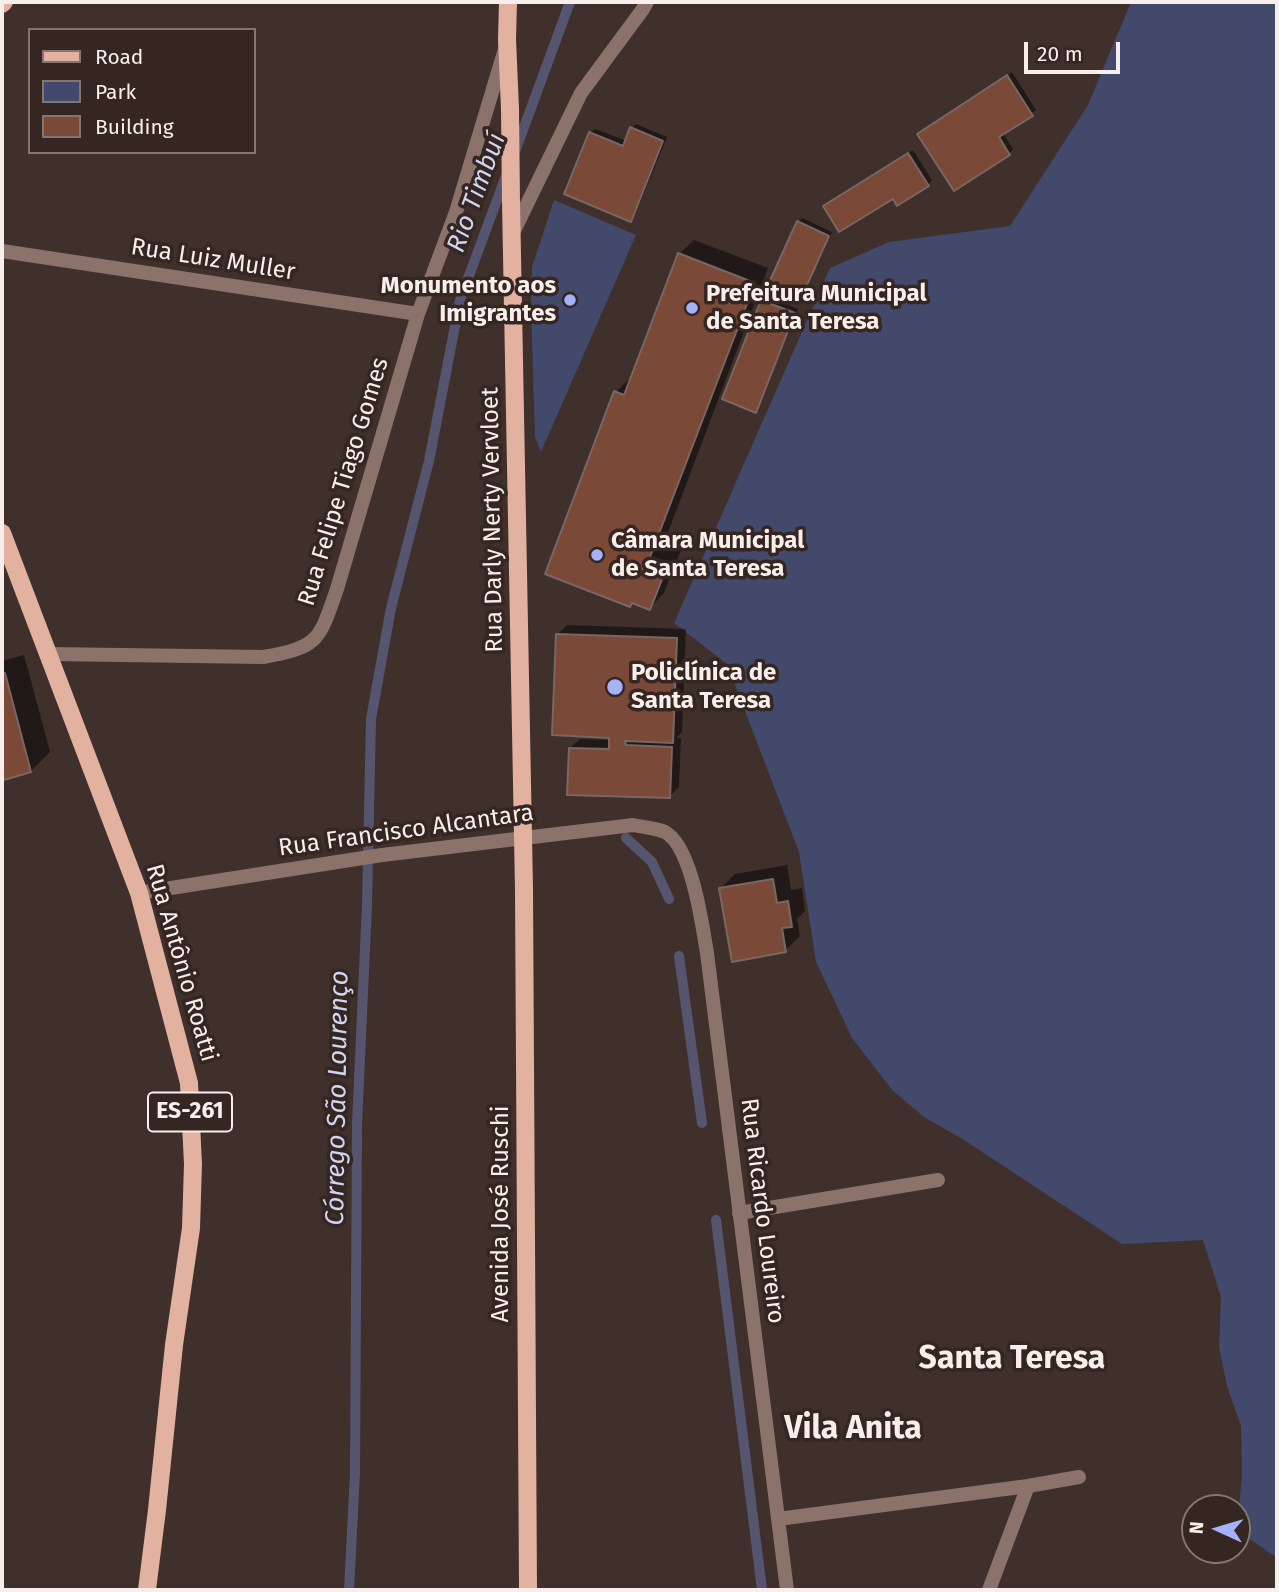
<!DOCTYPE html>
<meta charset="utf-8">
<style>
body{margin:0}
#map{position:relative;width:1279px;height:1592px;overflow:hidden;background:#3f302b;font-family:"Fira Sans",sans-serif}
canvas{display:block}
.frame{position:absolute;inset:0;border:4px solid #f8eeeb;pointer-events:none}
.legend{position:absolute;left:28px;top:28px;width:228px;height:126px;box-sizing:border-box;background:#352621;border:2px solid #837672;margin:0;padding:9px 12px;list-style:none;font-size:21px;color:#f8eeeb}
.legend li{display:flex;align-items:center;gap:14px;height:35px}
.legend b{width:35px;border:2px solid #837672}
.north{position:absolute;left:1181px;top:1494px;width:70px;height:70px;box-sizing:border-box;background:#352621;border:2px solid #837672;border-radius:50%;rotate:274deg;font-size:19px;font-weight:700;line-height:28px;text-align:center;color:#f8eeeb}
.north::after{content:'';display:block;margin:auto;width:24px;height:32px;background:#a4b2fc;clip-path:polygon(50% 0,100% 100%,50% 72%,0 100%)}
.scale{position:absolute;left:1024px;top:42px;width:96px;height:32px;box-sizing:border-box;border:4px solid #f8eeeb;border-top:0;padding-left:9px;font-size:21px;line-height:24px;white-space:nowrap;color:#f8eeeb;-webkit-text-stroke:5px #352621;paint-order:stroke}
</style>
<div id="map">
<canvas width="1279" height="1592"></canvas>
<div class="frame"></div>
<ul class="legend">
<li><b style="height:9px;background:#e2b1a0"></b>Road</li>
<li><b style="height:19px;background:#42496a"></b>Park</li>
<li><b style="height:19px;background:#7b4938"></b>Building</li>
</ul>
<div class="north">N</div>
<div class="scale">20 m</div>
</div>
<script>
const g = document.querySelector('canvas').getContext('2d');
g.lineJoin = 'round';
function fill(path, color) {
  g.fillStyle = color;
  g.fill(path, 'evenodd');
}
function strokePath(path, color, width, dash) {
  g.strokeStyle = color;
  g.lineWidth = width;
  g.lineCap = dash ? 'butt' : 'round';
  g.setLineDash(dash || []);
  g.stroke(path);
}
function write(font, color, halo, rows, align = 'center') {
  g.font = font + ' "Fira Sans",sans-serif';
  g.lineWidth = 7;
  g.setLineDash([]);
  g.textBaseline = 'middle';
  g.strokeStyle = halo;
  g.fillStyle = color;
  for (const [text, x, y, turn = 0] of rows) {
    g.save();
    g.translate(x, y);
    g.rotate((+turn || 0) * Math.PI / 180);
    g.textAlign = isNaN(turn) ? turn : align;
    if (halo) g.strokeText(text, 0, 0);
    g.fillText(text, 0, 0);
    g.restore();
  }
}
const green = new Path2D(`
 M1131,2h146v1556l-40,-28 5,-56 -1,-48 -14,-40 -8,-39 2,-50 -18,-57 -81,4 -158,-104 -40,-23 -31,-26 -41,-53 -36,-76 -17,-110 -72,-188 -53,-41 156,-355 59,-26 121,-16 78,-121z
 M554,200l82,35 -95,217 -6,-15 -4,-129 1,-41z`);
const shadow = new Path2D(`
 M1012,72l24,38 -33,23 10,16 -4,5 -85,-24z
 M636,124l31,13 -32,78 -4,5 -41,-87 5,-4 32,12 5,-13z
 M913,150l19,30 -4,5 -35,12 -68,9 4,-4z
 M802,218l30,14 -28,63 -5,4 -1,-77z
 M694,240l74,28 -104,275 17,7 -17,43 -14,15 -34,-216 14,-14h2l47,-124z
 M767,296l31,13 -39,97 -4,5 -31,-13 39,-97z
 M567,625l119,4 -4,103 -6,6h5l-2,49 -9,9 -100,-48 10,-9 31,1 -53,-106z
 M24,655l26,97 -19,19 -29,1v-111z
 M787,865l4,25 11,-2 3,23 -8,8 3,17 -15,15 -65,-62 15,-15z`);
const stream = new Path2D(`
 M516,149l54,-147
 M626,838l26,24 17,37
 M679,956l23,167
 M716,1220l46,370
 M349,1590l6,-117 2,-349 10,-220 4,-185 20,-111 38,-147 31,-161 47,-127`);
const building = new Path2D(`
 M1007,75l26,41 -34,21 11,18 -56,36 -37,-57z
 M630,127l33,14 -32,81 -67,-28 25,-62 34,14z
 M908,153l21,33 -32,20 -4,-7 -54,33 -16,-26z
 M797,221l32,15 -29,65 -33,-14z
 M678,253l77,30 -105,274 18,7 -18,46 -18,-7 -2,4 -85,-33 69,-183 10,4z
 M761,300l34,13 -39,100 -34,-14z
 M556,634l121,4 -4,105 -48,-2 1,4 46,2 -2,51 -103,-3 2,-47 40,1v-11l-57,-3z
 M5,673l26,99 -27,8 -2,-7v-99z
 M773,879l4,24 11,-2 4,26 -10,1 4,24 -54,10 -13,-74z`);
const lane = new Path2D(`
 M739,1213l199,-33`);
const street = new Path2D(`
 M512,235l69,-142 62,-84 4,-7
 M2,251l416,63
 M49,654l214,3c57,-10 56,-17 74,-68l81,-275 38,-102 49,-163
 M139,893l243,-38 251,-30c10,2 23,3 32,7 27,15 37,92 42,121l80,637
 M778,1519l250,-33 51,-9
 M989,1590l39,-104`);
const primary = new Path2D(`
 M508,2l-1,37 3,70 1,93 13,687 4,701
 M2,4l2,-2
 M2,533l137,360 50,190 4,81 -2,64 -17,117 -17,165 -10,80`);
const markers = [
 [570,300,7,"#a4b2fc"],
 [692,308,7,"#a4b2fc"],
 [597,555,7,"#a4b2fc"],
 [615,687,9,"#a4b2fc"]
];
const shields = [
 [190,1112,84]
];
const shieldNames = [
 ["ES-261",190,1112]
];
const streetNames = [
 ["Rua Luiz Muller",213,260,9],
 ["Rua Felipe Tiago Gomes",344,482,-73],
 ["Rua Darly Nerty Vervloet",493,520,-91],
 ["Rua Francisco Alcantara",406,831,-8],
 ["Rua Antônio Roatti",181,963,74],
 ["Rua Ricardo Loureiro",762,1211,83],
 ["Avenida José Ruschi",501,1214,-90]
];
const poiNames = [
 ["Monumento aos",556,286,"right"],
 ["Imigrantes",556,314,"right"],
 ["Prefeitura Municipal",706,294],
 ["de Santa Teresa",706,322],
 ["Câmara Municipal",611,541],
 ["de Santa Teresa",611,569],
 ["Policlínica de",631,673],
 ["Santa Teresa",631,701]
];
const waterNames = [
 ["Rio Timbuí",477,193,-70],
 ["Córrego São Lourenço",338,1098,-89]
];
const districtNames = [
 ["Santa Teresa",1012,1359],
 ["Vila Anita",853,1429]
];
fill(green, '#42496a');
fill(shadow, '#0007');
strokePath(stream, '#56556f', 10);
fill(building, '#7b4938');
strokePath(building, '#786762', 2);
strokePath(lane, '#8b736b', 14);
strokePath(street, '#8b736b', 14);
strokePath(primary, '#e2b1a0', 18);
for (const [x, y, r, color] of markers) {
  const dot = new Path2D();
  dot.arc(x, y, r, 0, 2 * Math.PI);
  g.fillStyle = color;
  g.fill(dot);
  strokePath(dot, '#352621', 2.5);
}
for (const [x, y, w] of shields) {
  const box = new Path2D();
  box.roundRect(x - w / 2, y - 19.5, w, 39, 5);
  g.fillStyle = '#352621';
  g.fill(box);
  strokePath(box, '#f8eeeb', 2);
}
write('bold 23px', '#f8eeeb', null, shieldNames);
write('24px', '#f8eeeb', '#352621', streetNames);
write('bold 24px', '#f8eeeb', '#352621', poiNames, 'left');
write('italic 26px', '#cfd6f3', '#352621', waterNames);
write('bold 32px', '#f8eeeb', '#352621', districtNames);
</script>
